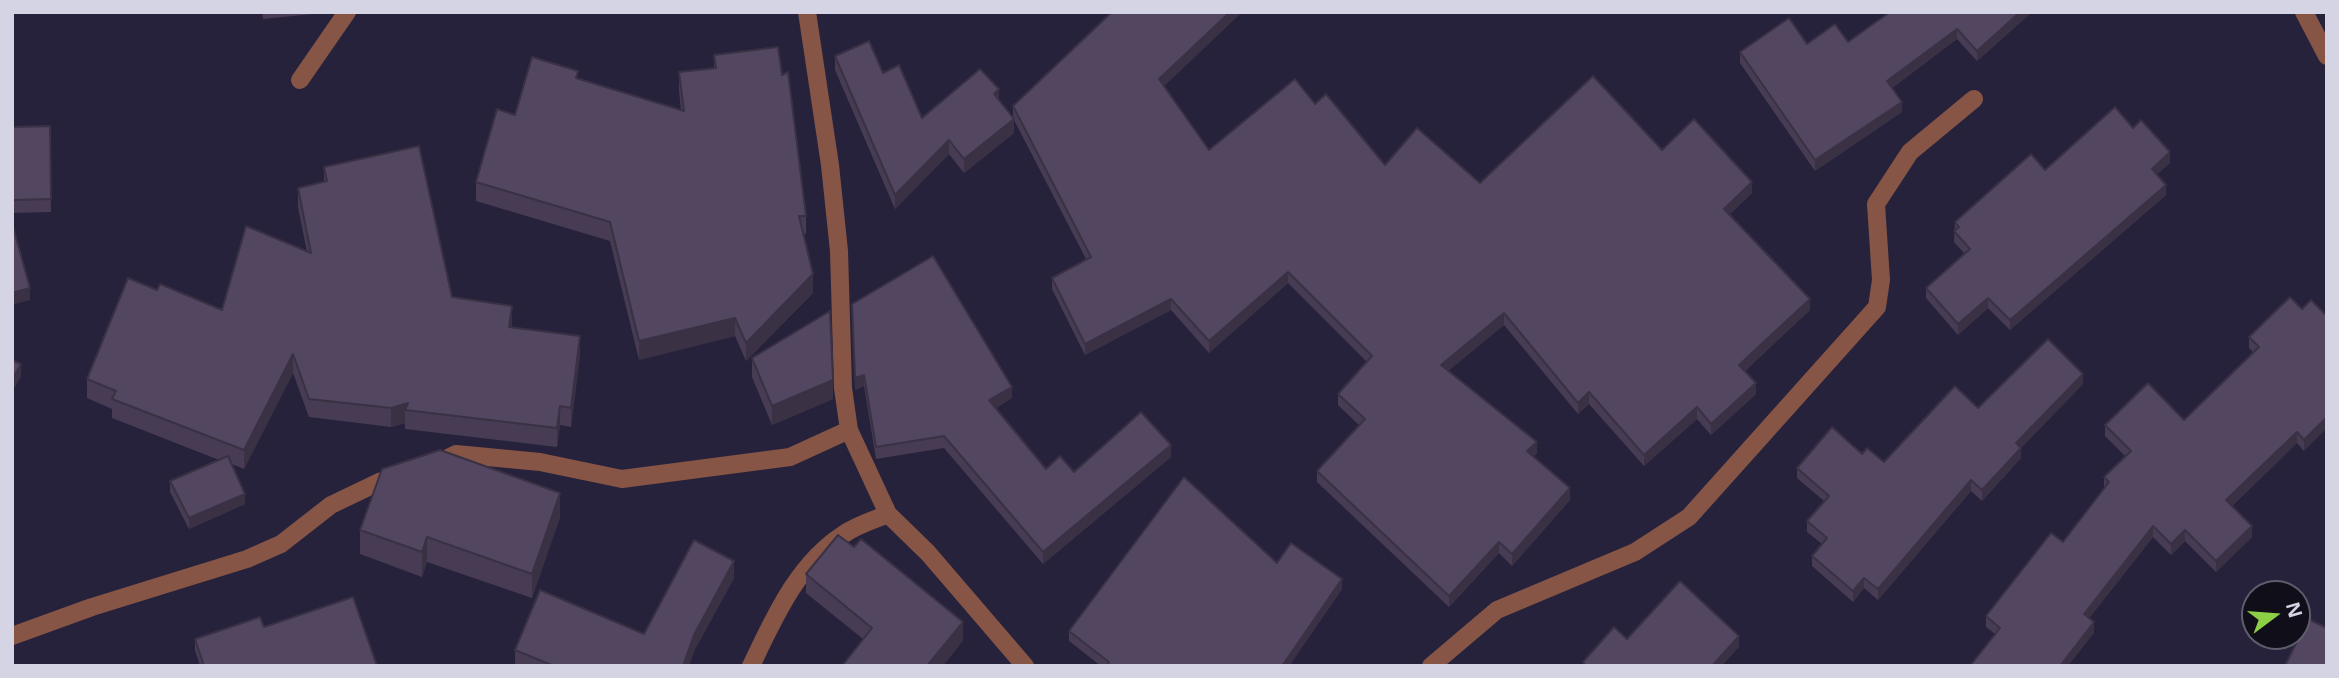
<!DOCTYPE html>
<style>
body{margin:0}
#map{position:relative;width:2339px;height:678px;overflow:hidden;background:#26223c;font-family:"Open Sans",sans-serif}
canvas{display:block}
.frame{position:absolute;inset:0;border:14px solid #d5d4e5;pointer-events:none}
.north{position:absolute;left:2241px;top:580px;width:70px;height:70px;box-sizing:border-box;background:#0f0e19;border:2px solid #5e5d6b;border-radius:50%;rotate:74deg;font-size:19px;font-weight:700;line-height:28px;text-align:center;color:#d5d4e5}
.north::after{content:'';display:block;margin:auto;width:24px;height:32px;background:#8cce45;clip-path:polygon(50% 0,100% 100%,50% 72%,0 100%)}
</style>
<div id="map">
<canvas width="2339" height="678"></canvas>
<div class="frame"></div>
<div class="north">N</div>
</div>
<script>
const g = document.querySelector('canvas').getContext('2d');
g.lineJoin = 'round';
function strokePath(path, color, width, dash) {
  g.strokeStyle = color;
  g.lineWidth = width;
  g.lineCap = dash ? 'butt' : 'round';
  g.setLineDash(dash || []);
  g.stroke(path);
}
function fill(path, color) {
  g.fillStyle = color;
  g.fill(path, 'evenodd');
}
const street = new Path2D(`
 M807,12l23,153 9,86 4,137 6,42 39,84 40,39 97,113
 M2304,12l23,44
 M300,80l47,-68
 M434,465l22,-11 84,8 82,17 168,-22 59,-27
 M12,636l80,-29 155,-48 34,-15 50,-39 48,-23 22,-6
 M751,666c23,-48 47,-103 93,-132 13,-9 30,-14 44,-20
 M1431,666l66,-56 138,-58 54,-35 188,-210 4,-27 -5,-76 34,-52 64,-53`);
const wall = new Path2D(`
 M262,12h71l-70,7z
 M1112,12h130l-78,74 45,64 106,-46 70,61 95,18 182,-33 90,43 -22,21 80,96 -65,61 11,23 -45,41 -14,-16 -53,47 -55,-62 -11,10 -74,-89 -56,46 89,82 -3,3 36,44 -58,66 -13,-13 -50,54 -132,-125v-11l42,-46 -21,-20v-11l29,-32 -79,-79 -79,70 -38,-43 -86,45 -33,-66v-11l34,-19 -72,-139v13l-50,40 -15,-19 -54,55 -60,-139v-14l48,17 39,45 77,-18 14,17v-11z
 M2032,12l-55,49 -20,-22 -65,49 10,24 -87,59 -75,-108v-11l67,-8 41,-2z
 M714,55l68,20 24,141v18h-3l10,59 -67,68 -11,-25 -96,24 -29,-119 -134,-40v-19l39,-67 63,-36 103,31 -2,-19v-19l35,-4z
 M50,126l1,86 -39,1v-86z
 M2133,128l37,35 -13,11 9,21 -156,135 -22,-22 -30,27 -32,-37v-10l38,-35 -10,-11 1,-20 90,-52z
 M324,167l128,130 60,30 68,28 -9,72 -11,-2 -3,22 -152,-18v-6l-14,4 -82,-10 -16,-44 -49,96 -12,-5 13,40 -56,25 -19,-37v-11l49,-21 -107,-42v-9l-25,-11v-19l70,-89 65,20 85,-58 -9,-45v-19l26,-6z
 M2311,300l-7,151 -7,-8 -65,63 20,31 -36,35 -31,-31 -14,14 -18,-18 -64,81 5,15 -99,1 -9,-7v-11l77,-74 41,-54v-11l22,-20 -21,-21v-11l79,-5 69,-68 -4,-4v-11l53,-28z
 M852,304l160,94 -16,10 50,61 28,3 97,-15 -128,107 -99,-116 -68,11 -12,-73 -9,4z
 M752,358l81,41 -61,26 -20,-48z
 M2083,384l-62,64v10l-39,43 -11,-10 -93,109 -14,-12 -11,14 -41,-36v-10l10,-12 -15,-12v-11l17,-20 -27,-23v-10l65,-14 22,8 94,-54z
 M560,517l-28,81 -105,-36 -5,15 -62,-23v-24z
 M1277,563l65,26 -53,77h-188l-32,-25v-10z
 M806,574l157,67 -100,-2 -57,-46z
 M734,578l-40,73 -5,15h-174v-16l129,-16z
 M264,627l113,39h-177l-5,-16v-11z`);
const shadedWall = new Path2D(`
 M1230,12h12l-83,79v-12z
 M2020,12h12l-55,49v-10z
 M1957,29v10l-70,52v-10z
 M999,89v14l-5,-9z
 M1902,102v10l-87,59v-11z
 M1014,119v14l-50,40v-14z
 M949,140v14l-54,55v-14z
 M2170,152v11l-18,16v-10z
 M1752,182v11l-28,27v-11z
 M2166,185v10l-156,135v-10z
 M1288,272v11l-79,70v-12z
 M813,274v19l-67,68v-18z
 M30,288v12l-18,5v-12z
 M1988,298v10l-30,27v-11z
 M1171,299v11l-86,45v-11z
 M1810,299v11l-71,66v-11z
 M512,306v19l-3,21v-19z
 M1504,313v12l-63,52v-12z
 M735,318v18l-96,24v-19z
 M580,336v19l-9,72v-19z
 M293,354v19l-49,96v-19z
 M21,364v13l-9,15v-13z
 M2083,374v10l-62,64v10l-39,43v-11l34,-47z
 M864,375v11l-9,4v-12z
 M833,380v19l-61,26v-19z
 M1756,383v11l-45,41v-11z
 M1012,387v11l-23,14v-12z
 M1589,392v12l-11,10v-11z
 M408,403l-3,7v13l-14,4v-19z
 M560,406v19l-3,22v-19z
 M1697,407v12l-53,47v-11z
 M2327,417v11l-23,23v-11z
 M2297,432v11l-71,68v-11z
 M1537,442v11l-10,9v-11z
 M1171,445v12l-128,107v-12z
 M1971,480v11l-93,109v-11z
 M1570,488v12l-58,66v-12z
 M560,493v24l-28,81v-24z
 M245,494v10l-56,25v-11z
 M2153,526v11l-69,88v-11z
 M2252,526v11l-36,35v-11z
 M2185,530v11l-14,14v-11z
 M427,537v25l-5,15v-25z
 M1499,542v11l-50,54v-11z
 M734,561v17l-40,73 -5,15h-6l11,-31z
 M1864,578v10l-11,14v-11z
 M1342,579v10l-53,77h-7z
 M963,622v19l-20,25h-16z
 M2094,622v11l-26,33h-8z
 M1739,636v11l-17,19h-10z`);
const building = new Path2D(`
 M1112,12h118l-71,67 50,71 86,-71 20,25 11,-10 59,71 32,-37 63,55 113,-107 69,74 32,-31 58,63 -28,27 86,90 -71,66 17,18 -45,41 -14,-17 -53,48 -55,-63 -11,11 -74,-90 -63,52 96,77 -10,9 43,37 -58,66 -13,-12 -50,54 -132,-125 48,-52 -27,-25 34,-38 -84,-84 -79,69 -38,-42 -86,45 -33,-66 39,-21 -78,-151z
 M1890,12h130l-43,39 -20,-22 -70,52 15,21 -87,58 -75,-108 49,-34 18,26 28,-20 13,18z
 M869,41l14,32 16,-8 23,53 58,-49 19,20 -5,5 20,25 -50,40 -15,-19 -54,55 -60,-139z
 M778,47l4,28 6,-3 18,144h-7l14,58 -67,69 -11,-25 -96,23 -29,-119 -134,-40 21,-73 18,6 17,-58 46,14 -2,7 108,33 -5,-39 37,-4 -2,-13z
 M2115,107l18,21 8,-8 29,32 -18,17 14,16 -156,135 -22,-22 -30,26 -32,-36 44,-39 -16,-18 5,-4 -4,-5 76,-68 14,16z
 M50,126l1,73 -39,1v-73z
 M419,146l33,151 60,9 -3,21 71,9 -9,72 -11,-2 -3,22 -152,-18 3,-7 -17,5 -82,-9 -16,-45 -49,96 -132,-51 4,-8 -29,-12 41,-101 29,12 3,-6 62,26 24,-84 65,27 -13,-65 29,-7 -3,-14z
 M12,223l18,65 -18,5z
 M933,256l79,131 -23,13 57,69 14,-13 14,16 67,-60 30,33 -128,107 -99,-116 -68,11 -12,-72 -9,3 -3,-74z
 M2290,297l12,12 9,-9 14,14 2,-1v104l-23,23 -7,-8 -71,68 26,26 -36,35 -31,-31 -14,14 -18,-18 -69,88 10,8 -34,44h-90l30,-38 -14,-12 65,-83 12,9 46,-60 -5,-5 27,-26 -26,-26 43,-42 36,37 75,-73 -10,-10z
 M830,311l3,69 -61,26 -20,-48z
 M2048,339l35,35 -67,69 5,5 -39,42 -11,-10 -93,109 -14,-11 -11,13 -41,-35 15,-18 -20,-17 22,-25 -32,-28 35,-41 30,27 5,-6 17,14 71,-76 23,22z
 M12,360l9,4 -9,15z
 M440,450l120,43 -28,81 -105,-37 -5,15 -62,-22 22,-61z
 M228,456l17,38 -56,24 -19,-37z
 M1184,477l93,86 14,-20 51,36 -60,87h-176l3,-4 -40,-31z
 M838,535l16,12 7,-8 102,83 -36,44h-85l30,-38 -66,-54z
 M694,540l40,21 -40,74 -11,31h-129l-39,-16 25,-60 104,44z
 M1680,581l59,55 -27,30h-126l-3,-4 31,-35 13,12z
 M353,597l24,69h-173l-9,-27 65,-22 4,10z
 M2308,619l19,9v38h-42z`);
strokePath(street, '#865545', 18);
fill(wall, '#473c53');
fill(shadedWall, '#3a3144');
fill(building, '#534661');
strokePath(building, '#3a3144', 2);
</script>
